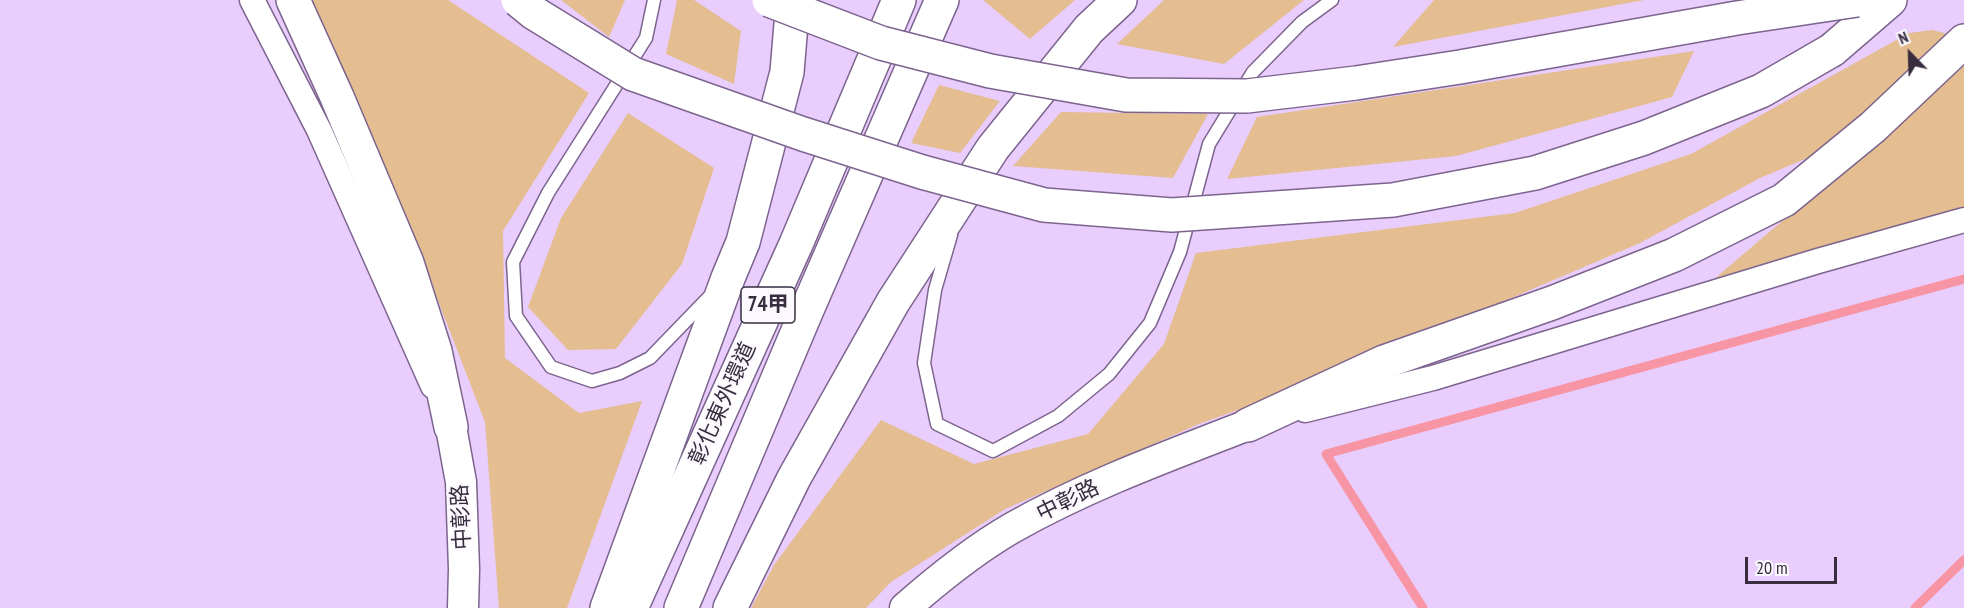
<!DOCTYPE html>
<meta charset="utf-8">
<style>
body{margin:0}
#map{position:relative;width:1964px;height:608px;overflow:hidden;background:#e8cdfd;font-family:"PT Sans Narrow",sans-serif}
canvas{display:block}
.north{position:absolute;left:1880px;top:24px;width:60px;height:60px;-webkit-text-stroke:4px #fcf9fe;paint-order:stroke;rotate:337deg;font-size:16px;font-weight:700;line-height:24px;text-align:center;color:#372d3f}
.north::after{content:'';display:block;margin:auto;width:21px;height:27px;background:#372d3f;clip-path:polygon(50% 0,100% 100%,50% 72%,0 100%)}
.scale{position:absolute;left:1745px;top:557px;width:92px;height:27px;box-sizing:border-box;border:3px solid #372d3f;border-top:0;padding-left:8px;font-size:18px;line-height:21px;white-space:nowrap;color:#372d3f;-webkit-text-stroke:4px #fcf9fe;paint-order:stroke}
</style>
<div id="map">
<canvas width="1964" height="608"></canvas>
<div class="north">N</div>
<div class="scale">20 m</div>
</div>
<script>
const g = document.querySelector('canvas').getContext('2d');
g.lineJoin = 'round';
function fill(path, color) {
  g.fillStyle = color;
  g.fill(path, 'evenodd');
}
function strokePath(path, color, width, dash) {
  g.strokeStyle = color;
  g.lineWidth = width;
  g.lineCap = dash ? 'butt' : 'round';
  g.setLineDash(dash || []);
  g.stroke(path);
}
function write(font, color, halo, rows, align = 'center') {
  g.font = font + ' "PT Sans Narrow","Noto Sans TC",sans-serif';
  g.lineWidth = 4.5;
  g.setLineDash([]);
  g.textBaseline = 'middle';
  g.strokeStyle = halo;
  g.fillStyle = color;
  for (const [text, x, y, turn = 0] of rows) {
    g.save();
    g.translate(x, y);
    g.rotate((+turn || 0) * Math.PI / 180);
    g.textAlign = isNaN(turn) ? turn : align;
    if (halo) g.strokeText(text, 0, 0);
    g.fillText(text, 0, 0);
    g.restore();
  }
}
const green = new Path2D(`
 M309,0h139l141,93 -86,138 2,127 74,55 63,-12 -75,207h-68l-14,-186 -86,-222z
 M561,0h64l-16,37z
 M677,0h17l47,31 -7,53 -68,-30z
 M983,0h92l-45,39z
 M1164,0h140l-80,64 -107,-20z
 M1434,0h210l-251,47z
 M1932,30l20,5 -18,25 -122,96 -52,22 -120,65 -327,140 -114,41 -194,85 -114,73 -25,26h-115l23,-43 107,-145 93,44 114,-30 76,-90 32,-91 319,-40 176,-59 218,-121z
 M1694,51l-22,46 -216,59 -229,23 30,-62z
 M1964,66v142l-251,72z
 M939,85l61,16 -40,52 -49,-10z
 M1061,112l147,2 -35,64 -160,-12z
 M628,113l86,55 -32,96 -66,85 -48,1 -40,-43 33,-89z`);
const stream = new Path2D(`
 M1423,608l-97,-154 638,-175
 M1915,608l49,-48`);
const service = new Path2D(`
 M654,0l-8,38 -98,155 -35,69 3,54 35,51 41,14 28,-8 30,-15 60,-62
 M951,235l-16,55 -11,73 13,61 56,27 65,-35 51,-42 41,-51 30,-71 29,-108 44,-72 49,-50 30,-22`);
const minor = new Path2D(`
 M252,0l67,130 114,256
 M1305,410l128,-32 385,-117 146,-41`);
const tertiary = new Path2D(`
 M451,427l10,55 3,87 -1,39
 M905,608c33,-29 69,-58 107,-80 74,-42 156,-72 236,-103`);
const primary = new Path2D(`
 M631,608l165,-364 103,-244
 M681,608l125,-296 136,-312`);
const motorway = new Path2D(`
 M293,0l44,97 70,166 28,88 16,76
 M1832,50l58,-50
 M1248,425l136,-63 168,-59 122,-48 110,-55 89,-73 91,-86
 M607,608l121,-330 15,-36 44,-170 6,-72
 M730,608l64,-130 99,-176 100,-154 96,-119 31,-29`);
const motorwayBridge = new Path2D(`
 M518,0l16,13 99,61 170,60 119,38 122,33 128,10 221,-15 142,-27 109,-35 117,-47 71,-41
 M769,0l112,43 109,28 136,24 121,1 109,-13 104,-16 277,-49 120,-18`);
const shields = [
 [768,305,54]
];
const shieldNames = [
 ["74甲",768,305]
];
const streetNames = [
 ["彰化東外環道",723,404,-66],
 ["中彰路",1068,501,-26],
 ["中彰路",462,517,-93]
];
fill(green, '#e4bd91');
strokePath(stream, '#f895a5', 9);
strokePath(service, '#7c648e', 15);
strokePath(minor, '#7c648e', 27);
strokePath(tertiary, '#7c648e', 33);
strokePath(primary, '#7c648e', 36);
strokePath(motorway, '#7c648e', 36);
strokePath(service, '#fff', 12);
strokePath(minor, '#fff', 24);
strokePath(tertiary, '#fff', 30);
strokePath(primary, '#fff', 33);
strokePath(motorway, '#fff', 33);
strokePath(motorwayBridge, '#7c648e', 36, []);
strokePath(motorwayBridge, '#fff', 33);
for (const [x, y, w] of shields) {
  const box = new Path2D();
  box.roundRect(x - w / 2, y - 18, w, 36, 4.5);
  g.fillStyle = '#fcf9fe';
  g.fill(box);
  strokePath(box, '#372d3f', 1.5);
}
write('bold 21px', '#372d3f', null, shieldNames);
write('22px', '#372d3f', '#fcf9fe', streetNames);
</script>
